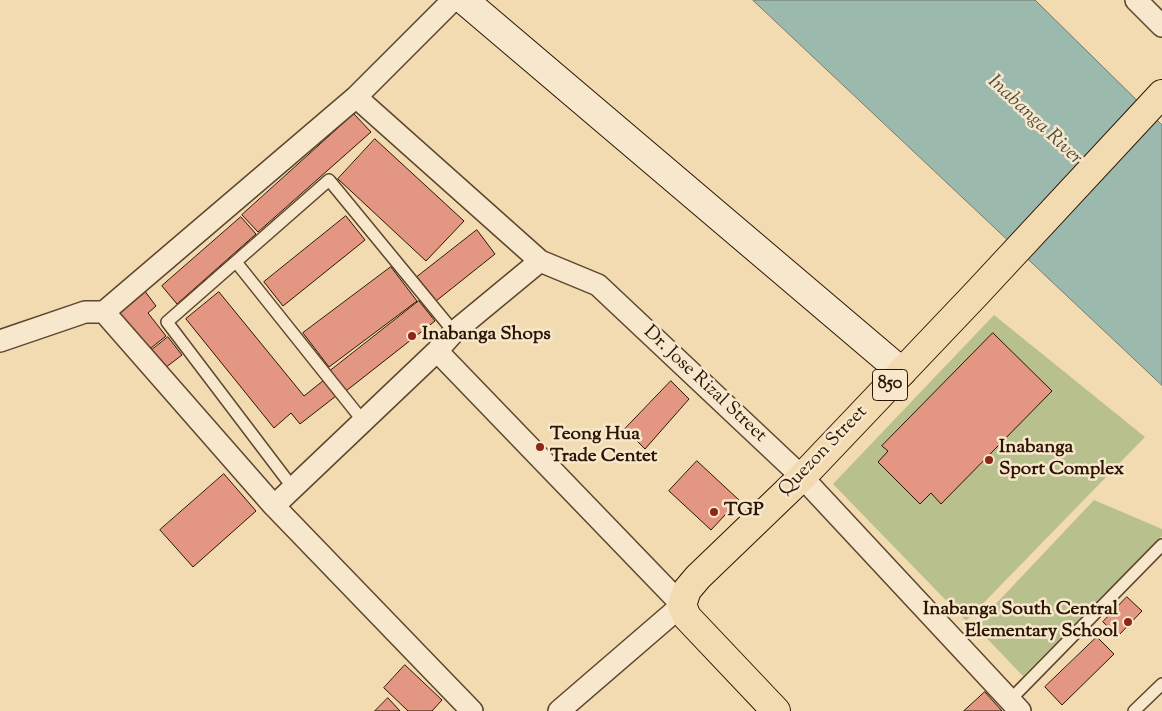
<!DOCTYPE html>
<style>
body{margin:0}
canvas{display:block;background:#f2dab1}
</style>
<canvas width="1162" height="711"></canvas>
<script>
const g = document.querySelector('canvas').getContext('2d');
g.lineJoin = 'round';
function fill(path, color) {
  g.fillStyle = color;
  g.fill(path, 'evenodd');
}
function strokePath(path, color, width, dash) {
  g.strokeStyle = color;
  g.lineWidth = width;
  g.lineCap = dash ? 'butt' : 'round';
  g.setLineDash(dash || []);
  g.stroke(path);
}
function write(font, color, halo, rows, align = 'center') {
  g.font = font + ' "Sorts Mill Goudy",serif';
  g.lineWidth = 5;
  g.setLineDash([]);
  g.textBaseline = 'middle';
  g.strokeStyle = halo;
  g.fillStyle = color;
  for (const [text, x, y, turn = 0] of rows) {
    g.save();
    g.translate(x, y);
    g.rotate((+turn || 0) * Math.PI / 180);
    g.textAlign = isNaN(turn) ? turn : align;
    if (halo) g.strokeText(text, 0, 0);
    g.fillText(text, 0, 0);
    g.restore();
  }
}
const green = new Path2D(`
 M994,315l151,122 -179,184 -133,-137z
 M1094,500l68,29v7l-139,140 -48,-50z`);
const water = new Path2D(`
 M753,0h282l127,125v260z`);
const building = new Path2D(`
 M354,114l17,18 -113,100 -16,-17z
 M375,139l89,82 -38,40 -88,-82z
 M346,216l19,24 -82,66 -19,-24z
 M241,217l15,17 -79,70 -15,-18z
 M477,230l18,24 -59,47 -19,-24z
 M391,267l26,34 -88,66 -26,-34z
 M144,290l12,16 -8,7 18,23 -20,16 -31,-38z
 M219,292l85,104 20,-16 12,16 -36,28 -9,-11 -17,15 -88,-109z
 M419,301l16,20 -89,70 -16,-20z
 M993,333l59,58 -111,113 -10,-11 -11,11 -42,-42 10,-11 -6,-5z
 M168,337l14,18 -21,16 -14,-17z
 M671,381l18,18 -44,50 -20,-20z
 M697,461l42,39 -28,30 -42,-39z
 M224,474l32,37 -63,56 -33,-37z
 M1127,597l15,14 -24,25 -15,-14z
 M1097,637l17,17 -52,51 -17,-18z
 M405,665l37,35 -10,11h-24l-24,-23z
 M985,692l17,19h-38z
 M388,698l12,13h-25z`);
const lane = new Path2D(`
 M236,262l127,159
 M293,488l-126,-166 162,-142 125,152
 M1010,700l152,-155
 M1134,711l28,-27`);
const street = new Path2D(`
 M1136,0l26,26
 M356,97l184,164 58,24 204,192 218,234
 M104,312l252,-215 97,-97
 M0,341l85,-29h19l170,194 198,205
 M437,351l245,254 -123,106
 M274,506l163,-155 17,-19 86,-71`);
const secondary = new Path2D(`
 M464,0l438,372`);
const primary = new Path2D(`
 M776,711l-89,-94 -5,-12 5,-15 11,-13 104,-100 175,-184 185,-199`);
const markers = [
 [412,336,5,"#8f2418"],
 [540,447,5,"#8f2418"],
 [989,460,5,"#8f2418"],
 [714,512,5,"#8f2418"],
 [1128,622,5,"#8f2418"]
];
const shields = [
 [890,385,35]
];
const shieldNames = [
 ["850",890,385]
];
const poiNames = [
 ["Inabanga Shops",422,336],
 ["Teong Hua",550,436],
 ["Trade Centet",550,458],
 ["Inabanga",999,449],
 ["Sport Complex",999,471],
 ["TGP",724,512],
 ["Inabanga South Central",1118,611,"right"],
 ["Elementary School",1118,633,"right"]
];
const streetNames = [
 ["Dr. Jose Rizal Street",704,385,43],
 ["Quezon Street",824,452,-46]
];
const waterNames = [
 ["Inabanga River",1034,121,43]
];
fill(green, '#b8c08d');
fill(water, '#9bbaad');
strokePath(water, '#6f7869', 1);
fill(building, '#e39681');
strokePath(building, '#2c1503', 1);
strokePath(lane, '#5e462e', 14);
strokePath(street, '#5e462e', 24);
strokePath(secondary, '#2c1503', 30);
strokePath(primary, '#2c1503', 30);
strokePath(lane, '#f7e7cc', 11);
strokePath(street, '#f7e7cc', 21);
strokePath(secondary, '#f7e7cc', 28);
strokePath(primary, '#f2dab1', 28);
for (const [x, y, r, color] of markers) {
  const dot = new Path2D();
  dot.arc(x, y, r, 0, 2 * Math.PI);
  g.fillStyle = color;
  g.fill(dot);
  strokePath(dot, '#f7e7cc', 2);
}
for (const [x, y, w] of shields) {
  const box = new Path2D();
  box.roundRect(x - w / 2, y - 15.5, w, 31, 4);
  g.fillStyle = '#f7e7cc';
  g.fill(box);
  strokePath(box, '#2c1503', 1);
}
write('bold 18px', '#2c1503', null, shieldNames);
write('bold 19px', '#2c1503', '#f7e7cc', poiNames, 'left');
write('19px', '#2c1503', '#f7e7cc', streetNames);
write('italic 20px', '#534f3e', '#f7e7cc', waterNames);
</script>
